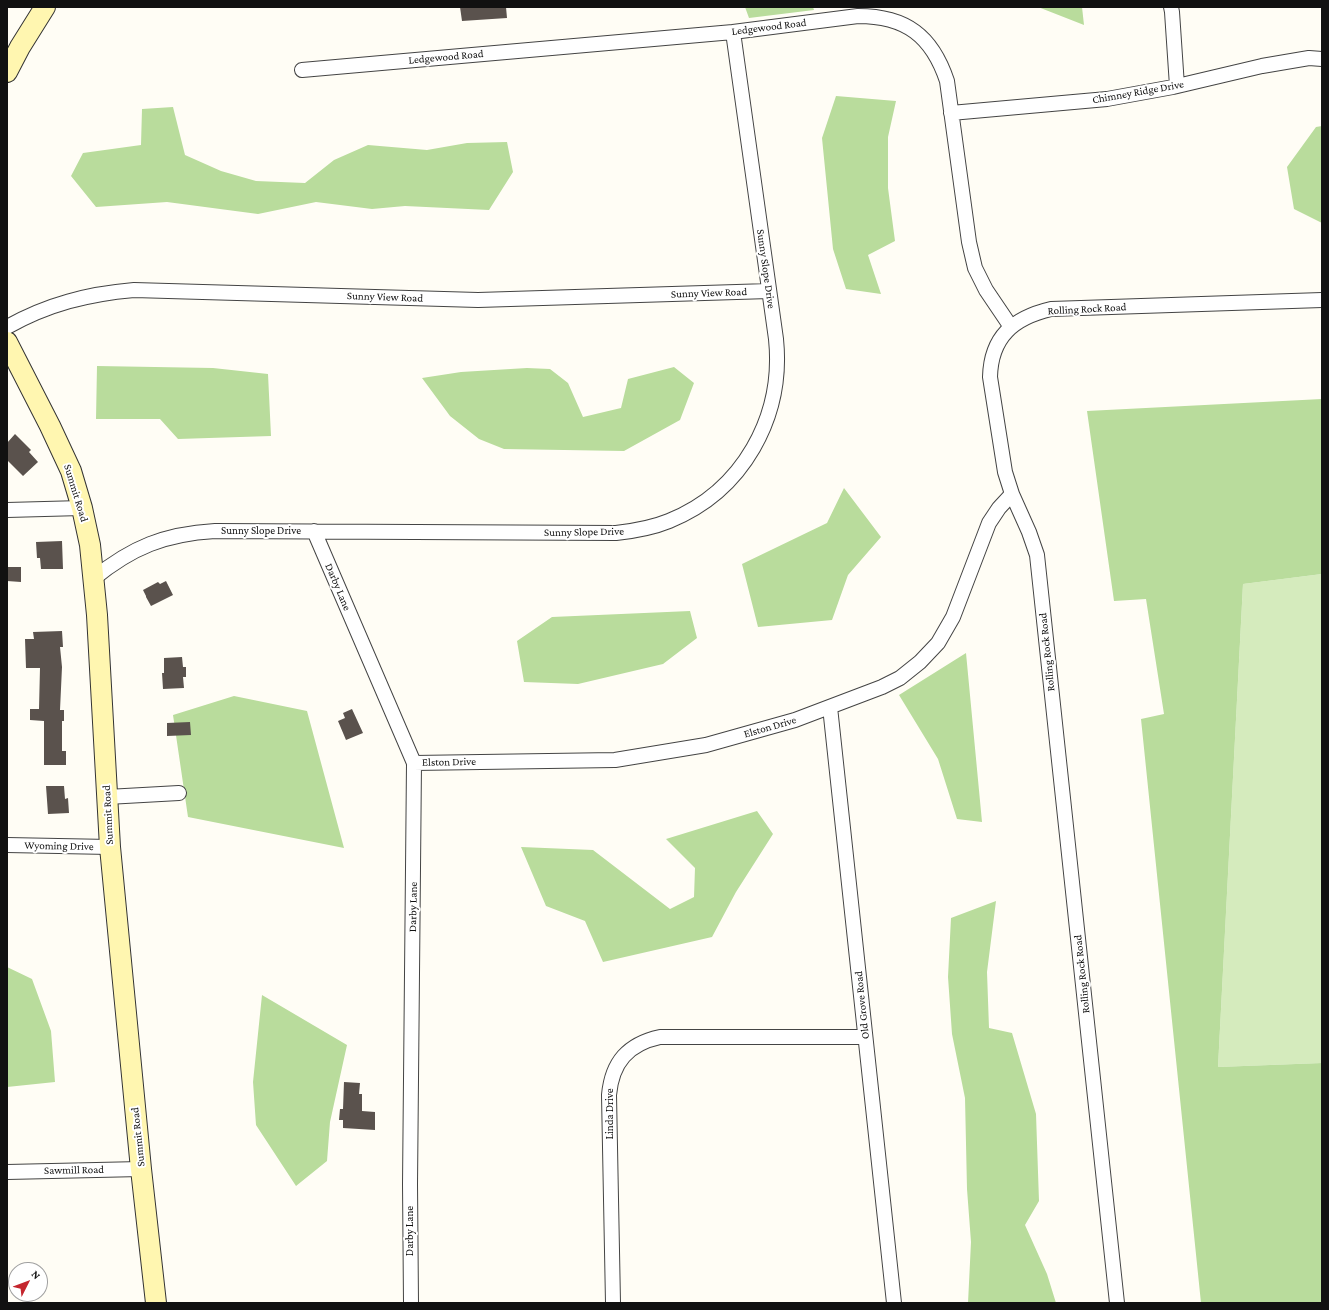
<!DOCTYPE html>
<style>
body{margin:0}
#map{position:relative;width:1329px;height:1310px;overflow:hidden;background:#fffdf5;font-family:"Crimson Pro",serif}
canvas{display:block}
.frame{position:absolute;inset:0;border:8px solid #111;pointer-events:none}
.north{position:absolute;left:8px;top:1262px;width:40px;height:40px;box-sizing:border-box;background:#fff;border:1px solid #a0a0a0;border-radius:50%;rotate:48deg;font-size:11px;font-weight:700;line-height:16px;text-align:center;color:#111}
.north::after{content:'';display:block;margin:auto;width:14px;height:18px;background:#c4262e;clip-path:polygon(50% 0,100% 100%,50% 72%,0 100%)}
</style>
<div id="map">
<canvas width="1329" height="1310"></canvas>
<div class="frame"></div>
<div class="north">N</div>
</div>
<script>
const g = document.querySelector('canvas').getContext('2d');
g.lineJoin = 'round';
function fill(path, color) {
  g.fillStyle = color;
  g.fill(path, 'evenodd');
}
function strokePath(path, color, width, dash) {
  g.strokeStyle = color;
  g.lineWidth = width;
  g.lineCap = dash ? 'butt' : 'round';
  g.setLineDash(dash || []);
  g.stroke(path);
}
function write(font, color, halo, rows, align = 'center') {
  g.font = font + ' "Crimson Pro",serif';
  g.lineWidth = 4;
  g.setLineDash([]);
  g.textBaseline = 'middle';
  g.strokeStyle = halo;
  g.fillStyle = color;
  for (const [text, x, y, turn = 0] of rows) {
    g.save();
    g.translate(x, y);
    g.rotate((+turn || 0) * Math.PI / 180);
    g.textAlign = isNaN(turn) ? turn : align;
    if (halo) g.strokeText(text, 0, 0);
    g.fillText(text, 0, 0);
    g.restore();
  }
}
const green = new Path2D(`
 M1322,574v489l-104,4 25,-483z`);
const forest = new Path2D(`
 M745,7h68l1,3 -65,8z
 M1038,7h44l2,18z
 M836,96l60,5 -8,36v51l7,53 -27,14 13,39 -35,-5 -13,-40 -11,-111z
 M173,107l12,48 36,16 35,10 49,2 29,-23 34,-15 59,5 40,-7 40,-1 6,30 -24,38 -84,-4 -33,3 -56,-7 -58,12 -91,-12 -71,5 -25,-31 12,-23 58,-8 1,-36z
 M1322,126v97l-28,-14 -7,-42 29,-40z
 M97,366l116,2 55,6 3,62 -93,3 -18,-20h-64z
 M674,367l20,16 -14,37 -56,31 -120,-2 -25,-10 -29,-23 -28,-38 39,-6 66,-4 23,1 18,14 15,34 38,-9 7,-29z
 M1322,399v175l-79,10 -25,483 104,-4v240h-121l-60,-584 23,-5 -18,-115 -32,2 -27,-190z
 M844,488l37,49 -33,38 -16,45 -74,7 -16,-63 85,-41z
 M690,611l7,27 -34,26 -85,20 -54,-2 -7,-41 35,-24z
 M966,653l16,169 -25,-3 -19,-60 -39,-64z
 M234,696l73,15 37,137 -156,-31 -15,-102z
 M757,811l16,23 -37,58 -24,45 -109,25 -18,-41 -39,-15 -25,-59 72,3 77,59 24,-12 1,-29 -29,-29z
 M996,901l-9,71 2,56 23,5 24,81 3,87 -14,24 22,49 9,29h-88l3,-61 -4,-53 -2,-91 -13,-64 -4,-57 3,-59z
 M7,967l25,12 19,52 4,51 -48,5z
 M262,995l85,50 -17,77 -3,39 -31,25 -40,-61 -3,-43z`);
const building = new Path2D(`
 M460,7h46l1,11 -45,3z
 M15,434l16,16 -2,2 9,10 -15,14 -16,-16v-17z
 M62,541l1,28h-22l-1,-11h-3l-1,-16z
 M7,567h14v15l-14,-1z
 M166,581l7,14 -22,11 -5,-9v-1l-3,-6 15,-8 2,2z
 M62,631l1,16h-3l2,20 -2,43h4v11h-2v30h4v14h-22v-44l-14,-1v-11h9l1,-41h-14l-1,-29h9l-1,-7z
 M182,657l1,10h3v10h-3l1,11 -21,1 -1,-16h2v-15z
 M352,709l11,24 -17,7 -8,-19 7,-3 -2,-5z
 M190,722l1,13 -24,1v-13z
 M46,786h18l1,13 3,-1 1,15 -21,1z
 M344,1082l16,1 -1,11h3v17l13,1v18l-32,-2v-8h-4l1,-11h3z`);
const street = new Path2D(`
 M1171,7l1,5 5,74
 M302,70l431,-38 125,-16c48,0 74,20 89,65l22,161 6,26 11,22 25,37
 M951,113l156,-14 66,-12 89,-21 47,-8 13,1
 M7,327c41,-23 81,-33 127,-37l344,10 291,-9
 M7,510l75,-2
 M314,531l100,232 -4,421 1,119
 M93,579c39,-32 72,-45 122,-48l401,2c18,-2 36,-5 53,-12 74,-30 115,-104 107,-182l-43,-307
 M830,707l64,596
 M414,763l201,-3 91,-15 89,-25 87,-33 18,-9 20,-16 18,-19 15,-26 36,-94 10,-15 13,-14
 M107,797l72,-4
 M7,845l103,2
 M7,1172l134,-3
 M613,1303l-4,-208c3,-33 19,-51 51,-58h205
 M1117,1303l-80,-748 -8,-23 -17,-38 -7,-22 -15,-95c1,-40 23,-59 61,-68l271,-9`);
const secondary = new Path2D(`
 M7,72l13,-25 25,-40
 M7,342l43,84 21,45 11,37 8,37 7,70 13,232 31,322 15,134`);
const streetNames = [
 ["Ledgewood Road",769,27,-7],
 ["Ledgewood Road",446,57,-5],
 ["Chimney Ridge Drive",1138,92,-10],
 ["Sunny Slope Drive",766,269,82],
 ["Sunny View Road",709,293,-2],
 ["Sunny View Road",385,297,2],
 ["Rolling Rock Road",1087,309,-3],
 ["Summit Road",76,493,73],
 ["Sunny Slope Drive",261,531],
 ["Sunny Slope Drive",584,532,-1],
 ["Darby Lane",338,587,67],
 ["Rolling Rock Road",1047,652,-96],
 ["Elston Drive",770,727,-16],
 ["Elston Drive",449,762,-1],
 ["Summit Road",108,815,-93],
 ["Wyoming Drive",59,846,1],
 ["Darby Lane",413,907,-89],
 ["Rolling Rock Road",1082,974,-96],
 ["Old Grove Road",862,1005,-96],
 ["Linda Drive",610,1114,-90],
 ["Summit Road",138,1137,-96],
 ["Sawmill Road",74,1170,-1],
 ["Darby Lane",410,1231,-90]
];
fill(green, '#d5ebbd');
fill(forest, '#b9dc9c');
fill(building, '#5a524d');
strokePath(street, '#444', 16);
strokePath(secondary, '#333', 22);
strokePath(street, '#fff', 14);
strokePath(secondary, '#fff6b0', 20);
write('11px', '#111', '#fff', streetNames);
</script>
